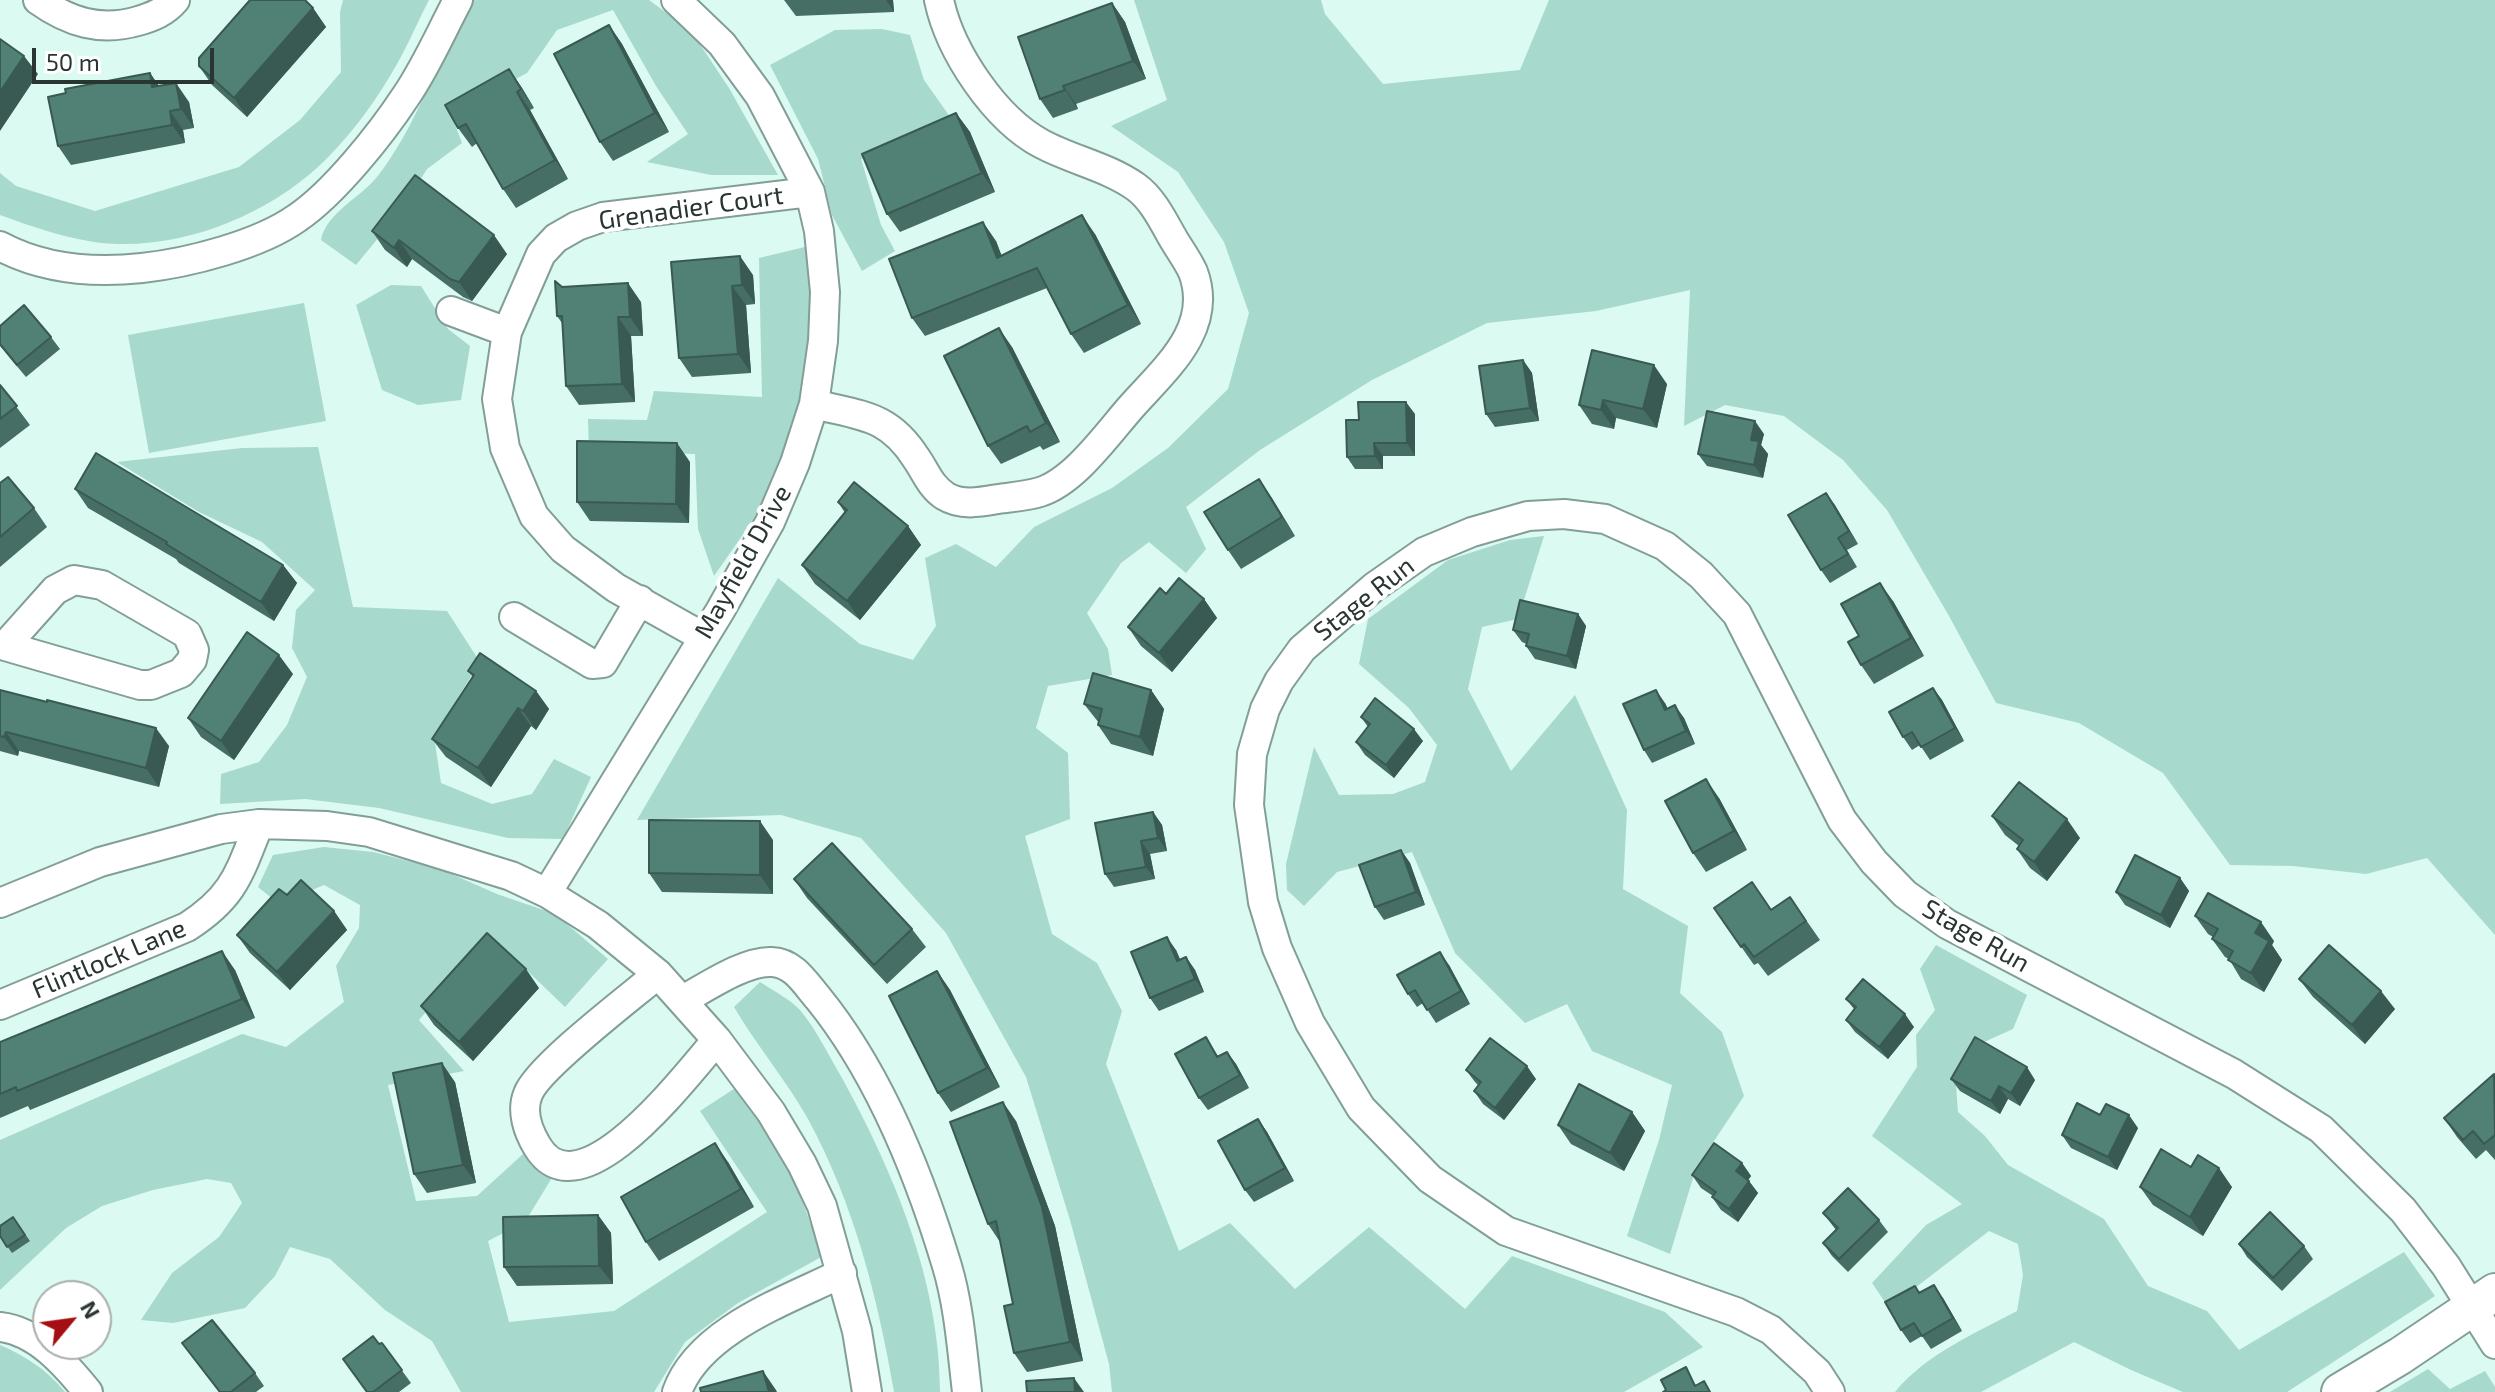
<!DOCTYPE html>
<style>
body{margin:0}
#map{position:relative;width:2495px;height:1392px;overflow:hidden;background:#dbfaf1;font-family:"Exo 2",sans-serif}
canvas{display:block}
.north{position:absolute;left:32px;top:1280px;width:80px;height:80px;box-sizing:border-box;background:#fff;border:2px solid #a9aead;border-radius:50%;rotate:61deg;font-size:22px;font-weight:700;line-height:32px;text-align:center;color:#293531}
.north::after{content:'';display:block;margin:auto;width:28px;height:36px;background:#a50e12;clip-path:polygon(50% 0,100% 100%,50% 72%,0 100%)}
.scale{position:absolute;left:32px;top:48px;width:182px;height:36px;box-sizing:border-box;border:4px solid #293531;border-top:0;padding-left:10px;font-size:24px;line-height:28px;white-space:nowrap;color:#293531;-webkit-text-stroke:6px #fff;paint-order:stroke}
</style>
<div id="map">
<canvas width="2495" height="1392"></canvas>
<div class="north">N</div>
<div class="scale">50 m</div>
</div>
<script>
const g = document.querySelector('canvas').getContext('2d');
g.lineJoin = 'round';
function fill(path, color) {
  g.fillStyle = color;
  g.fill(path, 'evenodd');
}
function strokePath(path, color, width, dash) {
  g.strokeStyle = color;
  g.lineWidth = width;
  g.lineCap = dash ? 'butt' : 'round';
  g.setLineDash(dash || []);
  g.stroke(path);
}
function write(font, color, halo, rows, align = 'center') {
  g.font = font + ' "Exo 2",sans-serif';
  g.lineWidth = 8;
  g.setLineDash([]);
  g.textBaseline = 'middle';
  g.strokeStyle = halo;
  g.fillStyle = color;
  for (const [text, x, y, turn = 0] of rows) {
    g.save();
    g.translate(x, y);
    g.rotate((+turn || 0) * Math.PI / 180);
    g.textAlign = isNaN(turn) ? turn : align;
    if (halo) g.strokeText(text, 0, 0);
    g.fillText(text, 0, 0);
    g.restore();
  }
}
const green = new Path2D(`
 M343,0h86c-13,25 -24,52 -39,76 -19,32 -44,65 -72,91 -57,52 -146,86 -224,75 -32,-5 -64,-16 -94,-27v-42l16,13 79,25 144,-44 61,-47 41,-48 -1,-60z
 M465,0h184l42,31 38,57 49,87h-67l-64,-13 41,-28 -32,-48 -43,-76 -56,20 -30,43 -76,41 11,29 -35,26 -25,40 -46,56 -35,-25c5,-27 39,-42 56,-63 39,-50 63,-119 88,-177z
 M1134,0h187l4,14 58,70 137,-14 29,-70h946v935l-68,-77 -61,16 -73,-8 -63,-1 -67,-92 -84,-50 -83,-20 -47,-87 -62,-106 -44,-50 -59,-44 -59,-11 -41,21 6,-136 -94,21 -109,12 -115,57 -112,70 -74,57 20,42 -20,24 -37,-31 -28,21 -34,50 21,36 4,26 -64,11 -12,42 32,25 2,66 -45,17 27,98 45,29 25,48 -16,53 73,187 51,-28 65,66 74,-62 96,82 47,-53 153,56 38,35 -79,45h-512l-3,-28 -39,-144 -44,-143 -80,-144 -85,-95 -80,-23 -144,5 141,-242 82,66 53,16 23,-34 -11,-68 31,-14 40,23 38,-40 78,-39 56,-40 60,-59 21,-76 -25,-71 -46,-70 -67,-46 56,-26z
 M882,29l28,6 14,45 29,41 -36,25 -56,13 20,66 14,26 -33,20 -30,-56 -14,-56 -48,-94 65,-35z
 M809,246v119l-31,111 -27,47 -37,53 -16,-47 -3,-75 -106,-2 -1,-33 59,1 7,-29 108,6 -3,-139z
 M391,285l30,1 27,43 22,17 -9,54 -43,5 -36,-15 -26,-85z
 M304,303l22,118 -177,32 -21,-118z
 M318,447l35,160 94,4 33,51 -46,74 7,47 51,21 40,-10 22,-35 37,18 -28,62 -55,-1 -129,-30 -74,-9 -85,5 1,-30 38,-12 28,-37 20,-48 -15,-29 4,-38 19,-20 -53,-48 -63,-30 -82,-50 125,-14z
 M1544,536l-26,83 -36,8 -14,62 43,82 64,-76 52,115 -4,79 65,37 -8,67 42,39 22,64 -48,72 -26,86 -43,-18 32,-96 13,-55 -80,-34 -25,-47 -42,19 -70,-70 -43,-101 -75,20 -33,34 -17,-16 -1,-26 28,-117 25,48 54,-1 32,-12 12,-37 -28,-37 -50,-44 9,-45 80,-59 62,-20z
 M324,847l49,5 67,17 57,25 58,20 53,45 -43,48 -74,-71 -72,84 45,51 -76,14 28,116 61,-5 46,-42 30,22 -28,46 -37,19 21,81 105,-11 153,-99 -67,-101 40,-26 46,74 37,97 -85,47 -53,39 -31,50h-193l-29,-51 -47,-31 -55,-51 -40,-12 -15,29 -30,32 -72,15 -32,-3 31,-47 47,-36 23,-34 -11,-20 -24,-4 -54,11 -51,16 -36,22 -66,62v-150l242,-106 44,13 58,-45 -8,-36 23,-38 1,-23 -36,-20 -45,19 -21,-17 15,-32z
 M1936,945l91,50 -14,34 -40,18 -17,38 2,27 27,24 23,29 96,54 44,67 59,25 32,39 165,-98 31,44 -148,96h-104l-52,-22 -57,-28 -93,50h-86c31,-38 79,-58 122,-81l6,-36 -5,-31 -29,-13 -100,77 -17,-25 54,-58 36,-21 -90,-68 45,-69 -1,-32 19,-25 -15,-41z
 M760,982c12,8 30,17 40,28 16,19 29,46 42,68 52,95 98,204 98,314h-46c-16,-94 -40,-188 -86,-273 -22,-39 -51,-73 -74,-112z
 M0,1345c26,11 47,25 65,47h-65z
 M2428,1369l22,20 35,-18 10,16v5h-105z`);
const minor = new Path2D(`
 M38,0c31,22 62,32 100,21 14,-4 27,-9 37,-21
 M0,246c43,23 95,27 142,22 46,-5 117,-23 155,-50 37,-25 84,-84 109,-122 20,-29 35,-64 52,-96
 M451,311l56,21
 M814,404c46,12 74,10 102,54 10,14 14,28 29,38 16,10 36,6 53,3 14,-2 29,-3 42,-7 35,-11 68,-59 92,-86 34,-38 82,-78 61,-134 -5,-11 -13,-22 -19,-32 -10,-17 -21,-41 -38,-53 -28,-20 -64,-27 -94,-43 -47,-25 -92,-92 -103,-144
 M74,580l28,5 85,49 7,16 -2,10 -11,13 -30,12h-11l-135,-39 50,-56z
 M514,617l78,47 11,-1 37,-63
 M703,637l-87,-49 -53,-39 -29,-33 -29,-68 -8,-49 10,-67 34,-78 15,-16 21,-12 26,-9 207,-25
 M547,893l173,-282 50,-89 25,-59 19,-59 9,-63 2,-49 -6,-61 -9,-39 -50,-96 -38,-52 -46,-44
 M0,903l100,-41 121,-33 38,-5 68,2 42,6 142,44 36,17 51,32 60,49 59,66 54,72 31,52 20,42 35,125 10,61
 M658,974c-26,22 -120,93 -130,120 -7,17 0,37 9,52 43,73 152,-75 180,-106
 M683,1000c22,-12 63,-40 89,-38 22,1 33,21 46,36 61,75 101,175 129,268 12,40 15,84 20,126
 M0,1005l187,-78c47,-30 52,-53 72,-103
 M0,1327c37,4 66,38 88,65
 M677,1392c22,-62 111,-92 165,-119
 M1830,1392l-13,-20 -46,-42 -35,-18 -230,-81 -76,-52 -69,-71 -51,-85 -33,-75 -14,-46 -14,-97 3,-51 13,-45 14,-28 23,-32 72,-62 50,-35 48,-20 56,-16 36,-2 41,5 60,27 36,29 36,39 105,206 32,42 31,32 42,30 287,150 87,55 82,81 43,56 49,78`);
const tertiary = new Path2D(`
 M2340,1392l60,-36 95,-64`);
const wall = new Path2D(`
 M784,0h109l1,12 -98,4z
 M1112,3l13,19 21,57 -70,25 2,5 -25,9 -13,-19z
 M313,8l13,19 -79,90 -35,-32 -13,-19z
 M609,25l13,19 47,88 -56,29 -13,-19z
 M509,69l13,19 12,20 -4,2 38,69 -52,29 -13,-19 -26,-46 -5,4 -14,-19z
 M150,73l9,13 30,16 5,26 -11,2 2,13 -114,22 -13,-19 8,-53z
 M956,113l14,19 25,60 -95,40 -13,-18z
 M372,231l135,23 -35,47 -9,-4 -51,-38 -5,8 -22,-17z
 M1095,234l46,90 -57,29 -13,-19 -24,-46 -122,48 -13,-18 84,-77 5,14z
 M671,262l82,13 2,29 -9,1 5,68 -59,4 -13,-19z
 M562,287l79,15 2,34h-12l4,66 -56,3 -13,-19 -4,-63 -5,-7z
 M0,326l51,11 9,12 -34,28 -26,-31z
 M1012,347l48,95 -17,8 -3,-4 -39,18 -13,-18z
 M1523,360l9,13 7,48 -44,6 -9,-13z
 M1667,384l-10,44 -41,-10 -2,11 -22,-5 -13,-19z
 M0,385l30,40 -30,23z
 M1415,414v42h-32v13h-28l-8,-12 12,-37z
 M1764,434l-3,11 7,9 -5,24 -56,-12 -9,-12z
 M690,462l-1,61 -99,-2 -13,-19z
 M1259,479l36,57 -54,33 -13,-19z
 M0,483l34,25 13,19 -47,40z
 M75,489l208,76 14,18 -23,38 -95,-58 -3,-4 -88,-51z
 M1826,493l32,51 -11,6 10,17 -27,16 -9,-13z
 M838,502l70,24 13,19 -61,75 -45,-36 -13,-19 43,-52z
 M1166,594l38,5 13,19 -45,54 -31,-26 -13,-19z
 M1893,601l31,55 -50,28 -13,-19 -2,-29z
 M1578,614l8,12 -10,43 -41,-10 -9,-13 1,-2 -5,-2 -9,-12z
 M468,671l68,20 13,18 -13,21 -5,-4 -40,61 -45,-30 -14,-18 41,-62z
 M293,674l-59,86 -33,-23 -13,-19z
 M1933,688l9,12 22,41 -34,19 -10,-15 -8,5 -9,-13z
 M0,690l169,56 -10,41 -140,-36 -1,5 -18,-5z
 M1151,690l13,19 -11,47 -42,-12 -13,-19 1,-2 -15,-19z
 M1665,703l3,6 16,9 11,26 -43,19 -8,-13z
 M1361,717l62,24 -29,37 -29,-23 -9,-13 12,-15z
 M1719,798l28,52 -41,22 -13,-19z
 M1153,812l9,13 5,26 -17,3 5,25 -41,8 -9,-13z
 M1992,816l88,22 -33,43 -17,-13 -13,-19 2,-3 -14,-11z
 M773,840v54l-111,-2 -13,-19z
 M1401,850l9,13 15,42 -41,15 -9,-13z
 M2180,878l9,13 -19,37 -45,-23 -9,-13z
 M794,879l118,50 14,18 -39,37 -80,-86z
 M287,895l47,16 13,19 -57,60 -40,-37 -13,-18z
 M1790,897l30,43 -52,36 -10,-13 -4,2 -40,-57 57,1z
 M2195,916l79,25 -2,4 10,15 -18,32 -23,-13 -12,-20 -4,-2 -13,-18 1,-2 -5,-3z
 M1176,950l4,10 6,-3 9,13 9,22 -45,19 -9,-13z
 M1449,965l21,39 -34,19 -13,-20 -6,4 -9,-13z
 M235,970l20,48 -225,92 -2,-4 -28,12v-76z
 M937,971l13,19 50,97 -49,25 -13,-19z
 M2299,979l96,30 -30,35 -52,-47z
 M539,988l-66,73 -39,-36 -13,-19z
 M1846,999l68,28 -26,32 -33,-27 -9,-12 8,-11z
 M1206,1037l12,19 9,-4 9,12 13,24 -41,22 -9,-12z
 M1466,1070l70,9 -32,41 -21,-16 -9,-13 4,-6 -3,-3z
 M2495,1075v85l-9,-10 -10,9 -19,-22 -13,-19z
 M1951,1079l84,1 -15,26 -12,-7 -8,15 -40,-23z
 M455,1082l21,101 -49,10 -13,-19z
 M1632,1112l13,19 -21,40 -53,-27 -13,-19z
 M2100,1115l38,13 -21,42 -46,-22 -9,-13z
 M1258,1119l9,13 27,49 -40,21 -9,-12z
 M1016,1121l39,105 28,135 -56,11 -13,-19 -1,-49 -13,-62 -12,-18z
 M728,1162l26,45 -95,54 -13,-19z
 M1742,1163l9,13 -3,4 10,13 -20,29 -17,-12 -9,-13 1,-1 -12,-8 -9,-13z
 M2191,1167l41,20 -29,49 -50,-31 -13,-18z
 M1823,1213l56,7 9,12 -40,40 -16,-16 -9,-13 13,-13z
 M598,1215l13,18 2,51 -96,2 -13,-19z
 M13,1217l17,24 -18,12 -12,-17z
 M2239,1244l65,2 9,13 -31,32 -35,-34z
 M1915,1286l5,7 23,5 19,33 -31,18 -9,-13 -12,7 -9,-13z
 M182,1343l73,30 9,13 -8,6h-37z
 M382,1343l29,40 -12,9h-32l12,-48z`);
const shadedWall = new Path2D(`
 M886,0h7l1,12z
 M1112,3l13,19 21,57 -13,-18z
 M313,8l13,19 -79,90 -13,-19z
 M609,25l13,19 47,88 -14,-19z
 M24,56l14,18 -38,57v-39z
 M509,69l13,19 12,20 -13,-19z
 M150,73l13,19 -11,-5z
 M176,83l13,19 5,26 -13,-19z
 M1063,86l13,18 2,5 -13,-19z
 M517,92l13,18 38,69 -13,-19z
 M170,111l13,19 2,13 -13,-18z
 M956,113l14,19 25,60 -13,-19z
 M1082,215l13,19 46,90 -13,-19z
 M983,222l13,19 14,36 -13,-19z
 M494,235l13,19 -35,47 -13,-19z
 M399,240l13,19 -5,8 -13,-19z
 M740,256l13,19 2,29 -13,-19z
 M628,283l13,19 2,34 -13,-19z
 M732,286l14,19 5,68 -13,-19z
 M618,317l13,19 4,66 -13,-18z
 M999,328l13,19 48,95 -14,-19z
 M1523,360l9,13 7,48 -9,-13z
 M1654,365l13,19 -10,44 -14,-19z
 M1603,400l13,18 -2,11 -13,-19z
 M1406,402l9,12v42l-8,-13z
 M1755,421l9,13 -3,11 7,9 -5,24 -9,-13 -3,-25z
 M677,443l13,19 -1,61 -13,-19z
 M1374,443l9,13v13l-8,-13z
 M1259,479l13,19 23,38 -13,-19z
 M1826,493l9,12 23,39 -9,-13z
 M908,526l13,19 -61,75 -13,-19z
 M283,565l14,18 -23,38 -13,-19z
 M1880,583l13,18 31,55 -13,-18z
 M1204,599l13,19 -45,54 -13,-19z
 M1578,614l8,12 -10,43 -9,-13z
 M279,655l14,19 -59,86 -13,-19z
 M1933,688l9,12 22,41 -9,-13z
 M1151,690l13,19 -11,47 -13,-19z
 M1656,690l9,13 9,20 -9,-13z
 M536,691l13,18 -13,21 -13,-19z
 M1675,705l9,13 11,26 -9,-13z
 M518,708l13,18 -40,61 -13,-19z
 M156,728l13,18 -10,41 -13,-19z
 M1414,729l9,12 -29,37 -8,-13z
 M6,732l13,19 -1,5 -14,-19z
 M1706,779l13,19 28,52 -13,-19z
 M1153,812l9,13 5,26 -9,-13z
 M2067,819l13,19 -33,43 -13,-19z
 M760,821l13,19v54l-13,-19z
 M1141,841l9,13 5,25 -9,-12z
 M1401,850l9,13 15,42 -9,-13z
 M2180,878l9,13 -19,37 -9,-13z
 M334,911l13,19 -57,60 -13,-18z
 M2261,922l13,19 -2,4 10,15 -18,32 -13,-19 4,-40z
 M1167,937l9,13 10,23 -9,-12z
 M222,951l13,19 20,48 -13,-19z
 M1440,952l9,13 21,39 -9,-13z
 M1186,957l9,13 9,22 -9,-13z
 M526,969l13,19 -66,73 -14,-19z
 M937,971l13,19 50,97 -13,-19z
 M2381,991l14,18 -30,35 -13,-19z
 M1905,1014l9,13 -26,32 -9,-12z
 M1227,1052l9,12 13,24 -9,-13z
 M442,1063l13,19 21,101 -13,-18z
 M1527,1066l9,13 -32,41 -9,-12z
 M2027,1067l8,13 -15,26 -9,-13z
 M1999,1086l9,13 -8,15 -9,-13z
 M1003,1102l13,19 39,105 28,135 -13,-19z
 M1632,1112l13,19 -21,40 -14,-18z
 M2129,1115l9,13 -21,42 -9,-13z
 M1258,1119l9,13 27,49 -9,-13z
 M715,1143l13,19 26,45 -13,-18z
 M1742,1163l9,13 -6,8 -9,-13z
 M2219,1168l13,19 -29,49 -13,-19z
 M1749,1181l9,12 -20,29 -9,-13z
 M598,1215l13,18 2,51 -14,-18z
 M1934,1285l9,13 19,33 -9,-13z
 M763,1371l13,19 1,2h-8z
 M1074,1378l10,14h-9z`);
const building = new Path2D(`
 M250,0h55l8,8 -79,90 -35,-32v-8z
 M1112,3l21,58 -70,25 2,4 -25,9 -22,-62z
 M609,25l46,88 -55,29 -46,-88z
 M0,39l24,17 -24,36z
 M509,69l12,20 -4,3 38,68 -52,29 -37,-65 -8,4 -13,-23z
 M150,73l2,14 24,-4 5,26 -11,2 2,14 -114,21 -10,-49 18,-4 -1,-4z
 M956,113l26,60 -95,41 -25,-60z
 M415,175l79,60 -35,47 -9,-3 -51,-39 -5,8 -22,-17z
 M1082,215l46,90 -57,29 -34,-66 -125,50 -23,-59 94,-37 14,36z
 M740,256l2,29 -10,1 6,68 -59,4 -8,-96z
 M555,281l7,6 66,-4 2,34h-12l4,67 -56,2 -4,-70h-5z
 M24,305l27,32 -34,28 -17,-21v-18z
 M999,328l47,95 -16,9 -3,-6 -39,20 -44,-90z
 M1592,350l62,15 -11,44 -40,-9 -2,10 -22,-5z
 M1523,360l7,48 -44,6 -7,-48z
 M0,385l17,21 -17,13z
 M1358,402h48l1,41h-33l1,13 -28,1 -1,-37h13z
 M1707,411l48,10 -4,19 8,1 -5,24 -56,-11z
 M577,441l100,2 -1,61 -99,-2z
 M96,453l187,112 -22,37 -95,-58 1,-2 -92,-53z
 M8,477l26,31 -34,29v-54z
 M1259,479l23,38 -54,33 -24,-38z
 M854,482l54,44 -61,75 -45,-36 45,-55 -9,-8z
 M1826,493l23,38 -11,7 10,16 -27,16 -33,-55z
 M1179,578l25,21 -45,54 -31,-26 32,-39 6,6z
 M1880,583l31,55 -50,27 -13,-23 11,-6 -18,-32z
 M1520,600l58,14 -11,42 -41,-10 3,-12 -16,-4z
 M247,632l32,23 -58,86 -33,-23z
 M480,653l56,38 -13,20 -5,-3 -40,60 -46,-29 42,-64 -6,-4z
 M1093,673l58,17 -11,47 -42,-12 4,-16 -18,-5z
 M1933,688l22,40 -34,19 -9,-15 -9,5 -14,-25z
 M0,690l47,12v-2l109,28 -10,40 -140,-36 -2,5 -4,-1z
 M1656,690l9,20 10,-5 11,26 -42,19 -21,-46z
 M1375,698l39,31 -28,36 -30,-23 14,-18 -9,-7z
 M1706,779l28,52 -41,22 -28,-52z
 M2019,782l48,37 -33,43 -17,-13 6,-9 -31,-24z
 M1153,812l5,26 -17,3 5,26 -41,7 -10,-51z
 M649,820l111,1v54l-111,-2z
 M832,843l80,86 -38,36 -80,-86z
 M1401,850l15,42 -41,15 -16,-42z
 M2135,855l45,23 -19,37 -45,-23z
 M301,880l33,31 -57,61 -40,-37 42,-46 8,6z
 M1752,882l19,28 19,-13 16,24 -52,36 -10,-13 -3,3 -27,-39z
 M2208,893l53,29 -6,11 14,8 -18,32 -23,-13 5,-9 -21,-12 6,-10 -23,-13z
 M487,933l39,36 -67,73 -38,-36z
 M1167,937l10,24 9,-4 9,22 -45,19 -19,-46z
 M2329,945l52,46 -29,34 -53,-46z
 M222,951l20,48 -225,92 -1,-4 -16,7v-52z
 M1440,952l21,39 -34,19 -12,-20 -7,4 -11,-19z
 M937,971l50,97 -49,25 -49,-97z
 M1863,979l42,35 -26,33 -33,-27 10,-13 -10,-8z
 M1206,1037l11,20 10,-5 13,23 -41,23 -24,-44z
 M1975,1037l52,30 -16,26 -12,-7 -8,15 -40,-22z
 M1490,1038l37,28 -32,42 -21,-17 7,-9 -15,-12z
 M442,1063l21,102 -49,9 -21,-101z
 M2494,1074l1,61 -11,9 -11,-13 -10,9 -19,-22z
 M1579,1084l53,28 -22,41 -52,-28z
 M1003,1102l39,105 28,135 -56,11 -10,-47 9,-2 -17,-83 -8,3 -38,-102z
 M2077,1103l23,12 6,-11 23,11 -21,42 -46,-22z
 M1258,1119l27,49 -40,22 -27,-49z
 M715,1143l26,46 -95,53 -25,-45z
 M1714,1143l28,20 -6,8 13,10 -20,28 -17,-12 4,-5 -24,-17z
 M2161,1149l30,18 7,-12 21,13 -29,49 -50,-30z
 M1848,1188l31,32 -40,39 -16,-16 15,-15 -15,-15z
 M2270,1212l34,34 -31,32 -34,-34z
 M598,1215l1,51 -95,1 -1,-50z
 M13,1217l12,18 -18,12 -7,-11v-10z
 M1934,1285l19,33 -31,18 -8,-13 -13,7 -16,-28 30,-16 4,7z
 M212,1320l43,53 -24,19h-11l-38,-49z
 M373,1336l6,8 3,-1 20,27 -29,22h-6l-24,-33z
 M1686,1367l9,19 9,-5 6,11h-47l3,-2 -5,-10z
 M763,1371l6,21h-68l-1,-4z
 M1074,1378l1,14h-48l-1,-11z`);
const streetNames = [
 ["Grenadier Court",691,208,-8],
 ["Mayfield Drive",743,562,-61],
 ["Stage Run",1364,599,-38],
 ["Stage Run",1976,936,30],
 ["Flintlock Lane",109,959,-23]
];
fill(green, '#a8d9cd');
strokePath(minor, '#829e97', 32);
strokePath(tertiary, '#829e97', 40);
strokePath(minor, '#fff', 28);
strokePath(tertiary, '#fff', 36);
fill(wall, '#466e65');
fill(shadedWall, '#395a52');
fill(building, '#518075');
strokePath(building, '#395a52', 2);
write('26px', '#293531', '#fff', streetNames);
</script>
